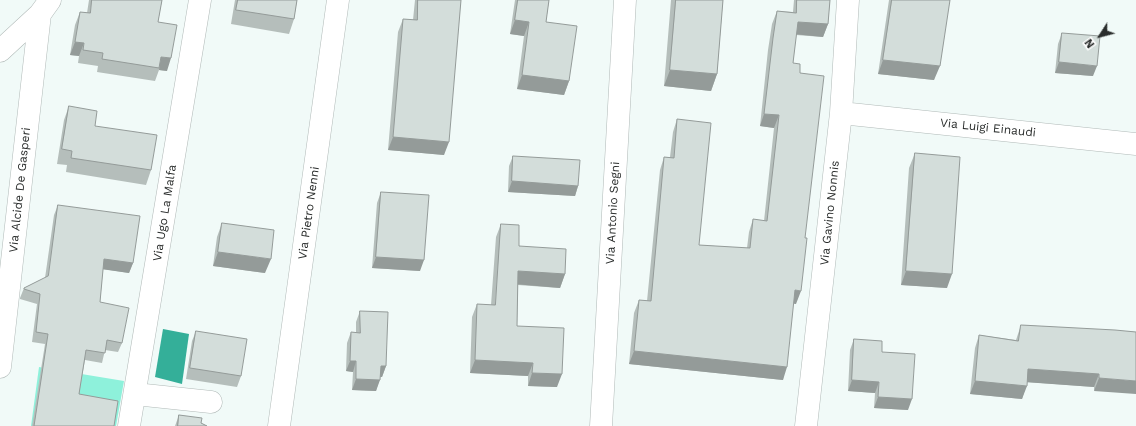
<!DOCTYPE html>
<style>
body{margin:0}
#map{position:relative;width:1136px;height:426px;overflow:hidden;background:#f1faf8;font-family:"Work Sans",sans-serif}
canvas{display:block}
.north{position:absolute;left:1080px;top:16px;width:40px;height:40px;-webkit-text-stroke:3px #fff;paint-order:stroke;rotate:234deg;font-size:11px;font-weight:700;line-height:16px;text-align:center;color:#2a2d2c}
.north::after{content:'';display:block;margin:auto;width:14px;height:18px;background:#2a2d2c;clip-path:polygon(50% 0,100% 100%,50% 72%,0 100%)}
</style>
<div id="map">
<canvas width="1136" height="426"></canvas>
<div class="north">N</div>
</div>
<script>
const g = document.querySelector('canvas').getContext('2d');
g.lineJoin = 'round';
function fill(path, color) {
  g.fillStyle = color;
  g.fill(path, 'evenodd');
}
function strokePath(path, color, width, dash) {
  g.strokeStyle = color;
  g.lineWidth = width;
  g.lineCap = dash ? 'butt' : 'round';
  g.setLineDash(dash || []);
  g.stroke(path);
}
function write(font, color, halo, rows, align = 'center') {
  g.font = font + ' "Work Sans",sans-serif';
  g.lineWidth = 3;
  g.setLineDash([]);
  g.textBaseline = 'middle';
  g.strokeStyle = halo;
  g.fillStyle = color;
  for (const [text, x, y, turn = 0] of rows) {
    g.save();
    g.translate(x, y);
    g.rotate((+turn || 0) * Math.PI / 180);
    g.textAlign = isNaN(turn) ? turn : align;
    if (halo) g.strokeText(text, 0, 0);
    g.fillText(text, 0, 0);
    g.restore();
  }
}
const green = new Path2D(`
 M39,367l85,14 -8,45h-85z`);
const water = new Path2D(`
 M163,329l26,5 -7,50 -27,-7z`);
const minor = new Path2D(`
 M0,51l40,-37 10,-14
 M841,113l295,31
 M0,367l40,-353
 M135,394l76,8
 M129,426l71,-426
 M279,426l59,-426
 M601,426l24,-426
 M806,426l35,-313 7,-113`);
const wall = new Path2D(`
 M89,0h73l-4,22 9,49 -8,-1 -4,11 -58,-9 1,-6 -20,-3 1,-7 -9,-1 5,-30 5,-13 7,1z
 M235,0h62l-3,19 -5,15 -58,-10z
 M415,0h46l-17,155 -56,-5 10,-118 5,-13 10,1z
 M515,0h34l-3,22 23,59 -5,14 -47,-6 7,-53 -14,-2z
 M671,0h52l-6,74 -6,17 -47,-5z
 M794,0h36l-2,24 -5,13 -27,-2 -3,28 7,10 -4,231 -3,-1 -10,77 -154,-16 5,-51 5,-13 8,1 13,-131 4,-13h6l3,-25 4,-13 22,126 48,3 2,-16 4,-13 11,2 10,-93 -14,-2 8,-76 4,-26 5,-13 16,1z
 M889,0h61l-16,80 -56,-6z
 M1062,33l31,43 -38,-3 3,-29z
 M69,106l82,64 -5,15 -80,-13 1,-7 -10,-1 7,-44z
 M915,153l32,135 -46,-3 8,-117z
 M513,156l65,30 -3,10 -67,-4 1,-26z
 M381,192l39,79 -48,-3 5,-65z
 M58,205l75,58 -4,10 -26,-4 -3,33 22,41 -4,9 -13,-2 -3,13 -17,-3 -6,34 35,32h-82l13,-82 -13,-2 5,-38 -17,-5v-1l4,-10 21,-10 9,-63z
 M222,223l43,50 -52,-7 4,-29z
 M501,224l18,22 46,28 -5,14 -42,-3 -1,41 40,61 -29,-1v-10l-58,-3 2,-56 5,-13 14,1 5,-68z
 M360,311l26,55 -4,11h-2l-4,14 -24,-1 1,-18 -7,-1 1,-28 4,-11 5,1v-11z
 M1021,325l115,7 -42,59v-4l-67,-5 -5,17 -52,-5 5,-46 4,-13 37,5z
 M196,331l45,45 -4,11 -51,-8 6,-38z
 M854,339l28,13 26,58 -34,-2 1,-15 -27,-2 2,-41z
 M179,415l22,8 6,3h-32z`);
const shadedWall = new Path2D(`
 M515,20l14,2 -5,14 -14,-2z
 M798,22l30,2 -5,13 -30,-3z
 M75,42l9,1 -5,13 -9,-1z
 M161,57l10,1 -4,13 -8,-1z
 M883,60l57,6 -6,14 -56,-6z
 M1059,62l38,4 -4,10 -38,-3z
 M670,70l47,4 -6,17 -47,-5z
 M522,75l47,6 -5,14 -47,-6z
 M764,114l15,1 -5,13 -14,-2z
 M393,137l56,5 -5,13 -56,-5z
 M512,181l66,5 -3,10 -67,-4z
 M218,252l53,7 -6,14 -52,-7z
 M376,257l48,3 -4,11 -48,-3z
 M104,259l29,4 -4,10 -28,-4z
 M518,271l47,3 -5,14 -46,-4z
 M906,271l46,3 -5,14 -46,-3z
 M795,290l6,1 -5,13 -6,-1z
 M634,351l153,16 -4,13 -154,-16z
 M475,360l58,3 -5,13 -58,-3z
 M350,361h6l-3,11 -7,-1z
 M381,366h5l-4,11 -5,-1z
 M1028,369l71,5 -5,13 -70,-5z
 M532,373l30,1 -5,13 -29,-1z
 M1099,378l37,3v13l-42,-3z
 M356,379l24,1 -4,11 -24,-1z
 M852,380l27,2 -4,11 -27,-2z
 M975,381l52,5 -5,13 -52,-5z
 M878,397l34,2 -4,11 -34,-2z`);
const building = new Path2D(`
 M92,0h70l-4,22 19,3 -6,33 -10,-1 -2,11 -57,-9 1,-6 -20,-3 1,-7 -9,-1 5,-30 10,1z
 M238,0h59l-3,19 -58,-9z
 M418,0h43l-12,142 -56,-5 10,-118 14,1z
 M518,0h31l-3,22 31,4 -8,55 -47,-6 7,-53 -14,-2z
 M676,0h47l-6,74 -47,-4z
 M797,0h33l-2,24 -30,-2 -5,41 7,1v9l24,3 -19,162h2l-6,53 -6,-1 -8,77 -153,-16 5,-51 12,1 13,-144 10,1 3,-39 34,4 -12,122 51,3 3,-29 14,2 12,-106 -15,-1 9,-76 4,-27 19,2z
 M892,0h58l-10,66 -57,-6z
 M1062,33l38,3 -3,30 -38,-4z
 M69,106l28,5 -2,15 62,9 -6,35 -80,-12 1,-7 -10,-2z
 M915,153l45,4 -8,117 -46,-3z
 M513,156l67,4 -2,26 -66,-5z
 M381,192l48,3 -5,65 -48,-3z
 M58,205l82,11 -7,47 -29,-4 -4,43 29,6 -7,35 -15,-3 -2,13 -19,-3 -7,44 39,7 -4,25h-80l14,-92 -12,-2 4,-38 -16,-5v-1l24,-12z
 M222,223l52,7 -3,29 -53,-7z
 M501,224l18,1v21l47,3 -1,25 -47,-3 -1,55 47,2 -2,46 -30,-1 1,-10 -58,-3 2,-56 18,1z
 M360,311l28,1 -2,54h-5l-1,14 -24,-1v-18h-6l1,-29 9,1z
 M1021,325l94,5 21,2v49l-37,-3v-4l-71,-5 -1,17 -52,-5 4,-46 39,6z
 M196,331l51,8 -6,37 -51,-8z
 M854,339l28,2v11l33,2 -3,45 -34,-2 1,-15 -27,-2z
 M179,415l23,3 -1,5 6,3h-29z`);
const streetNames = [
 ["Via Luigi Einaudi",988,128,6],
 ["Via Alcide De Gasperi",20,190,-84],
 ["Via Ugo La Malfa",165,213,-81],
 ["Via Pietro Nenni",309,213,-82],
 ["Via Antonio Segni",613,213,-87],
 ["Via Gavino Nonnis",830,213,-84]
];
fill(green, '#8ef1db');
fill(water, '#34af99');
strokePath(minor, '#b0b9b7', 23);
strokePath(minor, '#fff', 22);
fill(wall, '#b5bebb');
fill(shadedWall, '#949b99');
fill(building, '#d3ddda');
strokePath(building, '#949b99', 1);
write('12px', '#2a2d2c', '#fff', streetNames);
</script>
